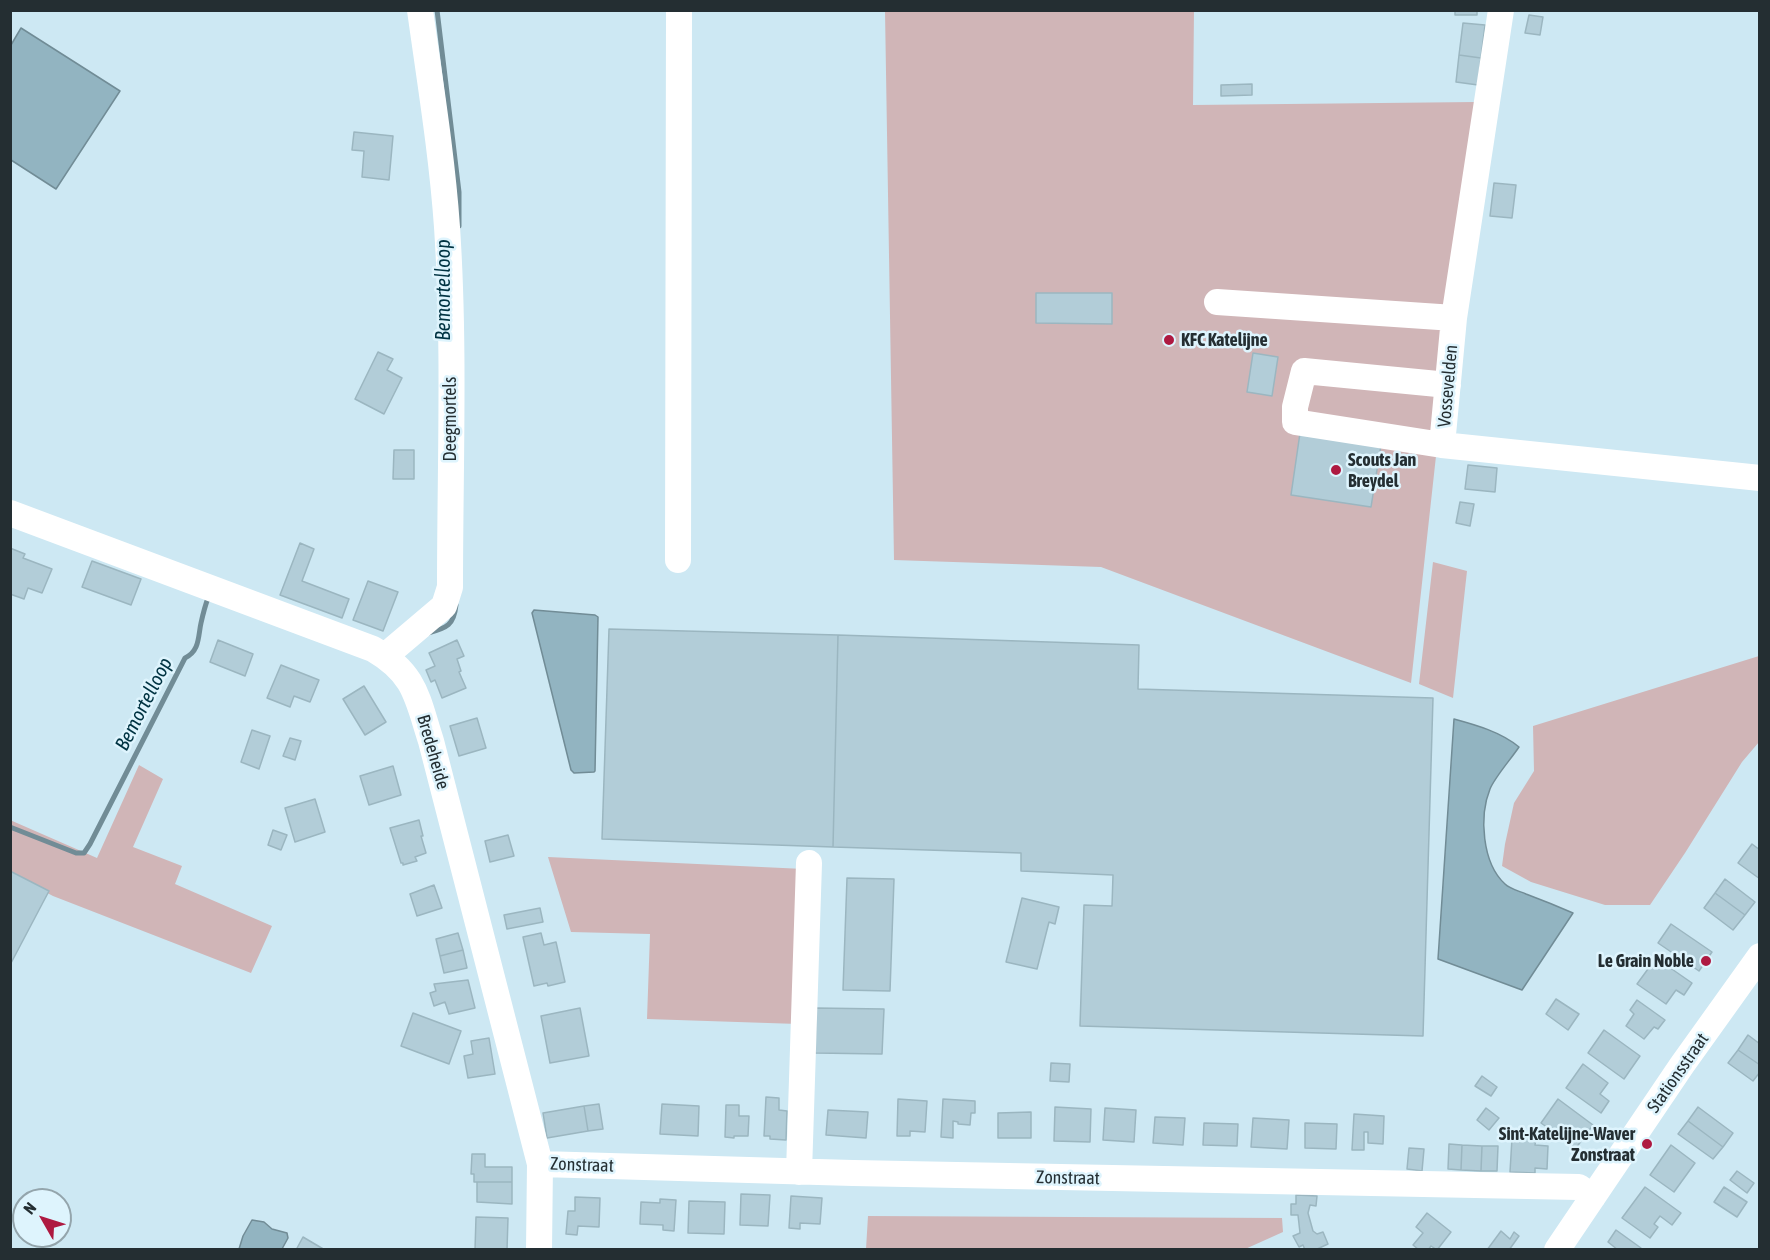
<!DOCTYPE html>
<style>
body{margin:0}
#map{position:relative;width:1770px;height:1260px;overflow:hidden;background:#cde8f3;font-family:"Asap Condensed",sans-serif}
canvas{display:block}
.frame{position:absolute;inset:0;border:12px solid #242e32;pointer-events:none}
.north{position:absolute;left:12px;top:1188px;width:60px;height:60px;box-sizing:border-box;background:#def4fd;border:2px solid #94a5ac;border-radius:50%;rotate:309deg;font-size:16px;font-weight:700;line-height:24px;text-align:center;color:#242e32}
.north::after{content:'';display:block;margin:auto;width:21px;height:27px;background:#ae1941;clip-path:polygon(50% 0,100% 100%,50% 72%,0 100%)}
</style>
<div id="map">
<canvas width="1770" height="1260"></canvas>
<div class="frame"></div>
<div class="north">N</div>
</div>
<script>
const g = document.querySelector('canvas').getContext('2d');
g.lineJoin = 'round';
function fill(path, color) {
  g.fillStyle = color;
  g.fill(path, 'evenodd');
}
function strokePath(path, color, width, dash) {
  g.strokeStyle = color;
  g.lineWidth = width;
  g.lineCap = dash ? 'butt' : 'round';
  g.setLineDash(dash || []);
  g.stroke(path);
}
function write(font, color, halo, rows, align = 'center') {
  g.font = font + ' "Asap Condensed",sans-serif';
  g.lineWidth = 5;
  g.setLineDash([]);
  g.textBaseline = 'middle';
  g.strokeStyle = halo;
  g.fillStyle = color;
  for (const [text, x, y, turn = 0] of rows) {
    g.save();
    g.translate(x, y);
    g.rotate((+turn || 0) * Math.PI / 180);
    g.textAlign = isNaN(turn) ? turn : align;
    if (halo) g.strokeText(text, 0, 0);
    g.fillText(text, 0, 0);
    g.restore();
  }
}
const green = new Path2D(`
 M885,11h309l-1,94 282,-3 -64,581 -310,-116 -207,-7z
 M1433,562l34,9 -14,127 -34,-14z
 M1759,656v86l-17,20 -57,91 -35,52h-45l-74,-23 -29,-16 3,-22 9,-41 20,-32 -1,-45z
 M139,765l24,14 -30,68 49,19 -7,18 97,42 -21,47 -198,-77 -42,-22 -1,-54 87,38z
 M548,857l256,12 -6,155 -151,-5 3,-85 -79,-2z
 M868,1216l414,2 1,14 -40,18 -377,-1z`);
const water = new Path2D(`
 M21,28l99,63 -64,98 -45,-29v-115z
 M534,610l61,5 3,2 -3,154 -1,1 -20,1 -3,-3 -38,-153 -1,-4z
 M1454,719c22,6 47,13 65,28 -8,12 -24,30 -29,42 -11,27 -8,74 15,95 5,5 14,7 21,10 16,6 31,12 47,19l-51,77 -84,-31z
 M252,1220l12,2 8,7 15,4 1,5 -6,11h-43l4,-13z`);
const stream = new Path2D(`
 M437,10l22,182v34
 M428,633c19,-5 26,-8 28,-28
 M10,827l66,26h8l6,-9 95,-186c15,-7 13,-22 16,-35 2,-9 4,-17 7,-25l2,1`);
const building = new Path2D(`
 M1455,10h22v5h-22z
 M1529,15l14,2 -3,18 -15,-2z
 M1463,23l22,2 -4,33 -22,-3z
 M1459,55l22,3 -3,27 -22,-3z
 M1252,84v11l-31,1v-11z
 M354,132l39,4 -4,44 -27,-3 2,-26 -12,-1z
 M1494,183l22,2 -4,33 -22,-2z
 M1036,293h76v31l-76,-1z
 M378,352l15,7 -6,11 15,8 -18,36 -29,-15z
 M1253,353l25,4 -6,39 -25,-4z
 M1300,433l81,12 -10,62 -80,-12z
 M394,450h20v29h-21z
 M1468,465l29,3 -2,24 -30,-3z
 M1460,502l14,2 -4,22 -14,-3z
 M300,543l14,6 -12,32 47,18 -7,19 -62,-23z
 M10,548l15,6 -2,4 29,11 -10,24 -14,-5 -4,11 -14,-5z
 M92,561l49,18 -10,26 -49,-18z
 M368,581l30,11 -15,39 -30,-11z
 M609,629l229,6 -5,212 -231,-8z
 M838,635l301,10 -1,44 295,9 -10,338 -343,-10 4,-121 28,1 1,-31 -92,-4v-18l-188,-6z
 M218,640l35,14 -8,22 -35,-14z
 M457,640l7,16 -7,3 4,12 -2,1 7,16 -24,10 -7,-18 -4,2 -5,-12 9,-4 -6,-13z
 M281,665l38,15 -9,22 -16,-6 -4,11 -23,-9z
 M364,686l22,36 -21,13 -22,-36z
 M477,718l9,30 -27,8 -9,-30z
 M252,730l18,6 -11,33 -18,-7z
 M290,738l11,3 -6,19 -12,-4z
 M393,766l8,29 -32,10 -9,-29z
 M315,799l10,33 -30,10 -10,-34z
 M419,820l4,16h-2l5,17 -11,4 2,4 -14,4v-2h-2l-11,-35z
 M273,830l14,5 -6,15 -13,-5z
 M508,835l6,21 -24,6 -5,-21z
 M1752,844l8,6v29l-22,-16z
 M10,871l39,20 -39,74z
 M847,878l47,1 -4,112 -47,-1z
 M1725,879l30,23 -10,13 -30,-22z
 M434,885l8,23 -25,8 -7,-22z
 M1715,893l30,22 -12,15 -29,-22z
 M1022,898l37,9 -4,17 -6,-2 -12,47 -31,-7z
 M540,908l3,14 -36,7 -3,-14z
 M1671,924l41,28 -13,19 -41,-28z
 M458,933l5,17 -23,6 -4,-17z
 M541,933l3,12 12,-3 9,40 -17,4 -1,-3 -13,3 -11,-49z
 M463,950l4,18 -23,5 -4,-17z
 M1656,958l36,25 -8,12 -8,-5 -10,14 -29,-20z
 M468,980l7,28 -26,6 -4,-12 -11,4 -4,-13 6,-2 -2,-7z
 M1556,999l23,15 -11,16 -22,-16z
 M1637,1000l28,20 -7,9 -4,-2 -10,12 -18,-13 8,-12 -4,-4z
 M580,1008l9,48 -39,7 -9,-47z
 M816,1008l68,1 -2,45 -67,-1z
 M413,1013l48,18 -12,33 -48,-18z
 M1604,1030l36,26 -16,23 -36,-26z
 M1748,1035l12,9v21l-22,-15z
 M489,1038l6,36 -27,4 -4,-22 9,-2 -2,-13z
 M1738,1050l22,15v7l-7,9 -25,-18z
 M1051,1063l19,1 -1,18 -19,-1z
 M1583,1064l25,19 -8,11 9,7 -8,12 -35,-25z
 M1482,1076l15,11 -6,9 -16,-10z
 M766,1097l13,1v12l8,1 -1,29 -16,-1v-3h-6z
 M898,1099l29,2 -2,31 -15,-1v5h-13z
 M943,1099l32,2v12h-4l-1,12 -12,-1v-2l-5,-1v17l-12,-1z
 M1558,1099l35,26 -17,23 -35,-25z
 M599,1104l4,25 -15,2 -4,-25z
 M662,1104l37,2 -1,30 -38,-2z
 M726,1105h13v11h10l-1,20h-14v2l-9,-1z
 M584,1106l4,25 -41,7 -4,-25z
 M1055,1107l36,2 -1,33 -36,-1z
 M1698,1107l35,26 -10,14 -35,-26z
 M1105,1108l31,2 -2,32 -31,-2z
 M1486,1108l13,10 -10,12 -12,-10z
 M828,1110l40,2 -2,26 -40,-3z
 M1031,1112v26h-33v-25z
 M1354,1114l30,2 -1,28 -15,-1v-11h-4v18h-12z
 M1155,1117l30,1 -2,27 -30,-2z
 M1253,1118l36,2 -2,29 -36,-2z
 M1688,1121l35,26 -10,12 -35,-25z
 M1204,1123l34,1 -1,22 -34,-1z
 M1305,1123l32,1 -1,25 -31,-1z
 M1512,1138l24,1 -1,6 13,1 -1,23 -12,-1v5l-25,-1z
 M1449,1144l13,1 -1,25 -13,-1z
 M1462,1145l20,1 -1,25 -20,-1z
 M1671,1145l24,18 -21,29 -24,-17z
 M1482,1146h16l-1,25h-16z
 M1409,1148l15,1 -2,22 -15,-2z
 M472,1154h13v13h27v15h-38v-8h-3z
 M1737,1171l17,12 -7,10 -17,-13z
 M477,1182h35v22l-35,-2z
 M1645,1187l36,26 -9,12 -12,-9 -6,8 4,3 -8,11 -28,-20z
 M1724,1187l23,15 -10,15 -23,-15z
 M741,1194l29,1 -2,31 -28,-1z
 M1296,1195l21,1 -1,10 -6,-1 -2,8 5,18 4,3 6,-2 5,12 -13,6h-10l-2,-5 -4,2 -6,-11 7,-3 -2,-18h-7v-11h5z
 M791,1196l31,2 -2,26 -20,-1v6l-11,-1z
 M575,1197l25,1 -1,29 -21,-1 -1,9 -11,-1 2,-23h7z
 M660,1199l16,1 -2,31 -11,-1v-5l-23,-1 1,-22 19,1z
 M689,1201l36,1 -1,32 -36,-1z
 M1427,1213l24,19 -14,18 -6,-4 -3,4h-9l-6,-5 10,-12 -7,-6z
 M476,1217l32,1 -1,32h-32z
 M1616,1230l25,18 -1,2h-22l-10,-8z
 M1501,1231l9,8 4,-7 5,4 -10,14h-22z
 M303,1237l22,13h-29z`);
const minor = new Path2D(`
 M1501,10l-47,308 -12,127 318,33
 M1217,302l237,16
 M1442,445l-147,-23v-15l9,-36 144,14
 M10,513l363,136c43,25 44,49 58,92l109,423 -1,86
 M678,560l1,-550
 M385,656l59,-50 6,-19c0,-120 5,-240 -3,-360 -5,-72 -17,-145 -27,-217
 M540,1164l313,9 726,14 14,10
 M799,1172l10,-309
 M1557,1250l125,-185 78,-109`);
const markers = [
 [1169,340,6,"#ae1941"],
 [1336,470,6,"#ae1941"],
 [1706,961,6,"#ae1941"],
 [1647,1144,6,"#ae1941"]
];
const poiNames = [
 ["KFC Katelijne",1181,340],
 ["Scouts Jan",1348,460],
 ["Breydel",1348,481],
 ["Le Grain Noble",1694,961,"right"],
 ["Sint-Katelijne-Waver",1635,1134,"right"],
 ["Zonstraat",1635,1155,"right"]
];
const streetNames = [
 ["Vossevelden",1448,386,-85],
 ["Deegmortels",450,419,-90],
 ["Bredeheide",433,752,74],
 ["Stationsstraat",1678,1073,-55],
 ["Zonstraat",582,1165,2],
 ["Zonstraat",1068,1178,1]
];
const waterNames = [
 ["Bemortelloop",444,290,-90],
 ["Bemortelloop",144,704,-63]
];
fill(green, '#d0b5b7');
fill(water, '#92b4c1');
strokePath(water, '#718c96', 1.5);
strokePath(stream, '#718c96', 5);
fill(building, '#b2cdd8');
strokePath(building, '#9bb6c0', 1.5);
strokePath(minor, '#fff', 26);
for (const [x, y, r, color] of markers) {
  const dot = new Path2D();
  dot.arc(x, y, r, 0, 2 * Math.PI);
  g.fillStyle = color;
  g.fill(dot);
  strokePath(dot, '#def4fd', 2);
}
write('bold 18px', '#242e32', '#def4fd', poiNames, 'left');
write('18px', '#242e32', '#def4fd', streetNames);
write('italic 20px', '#003342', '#def4fd', waterNames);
</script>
